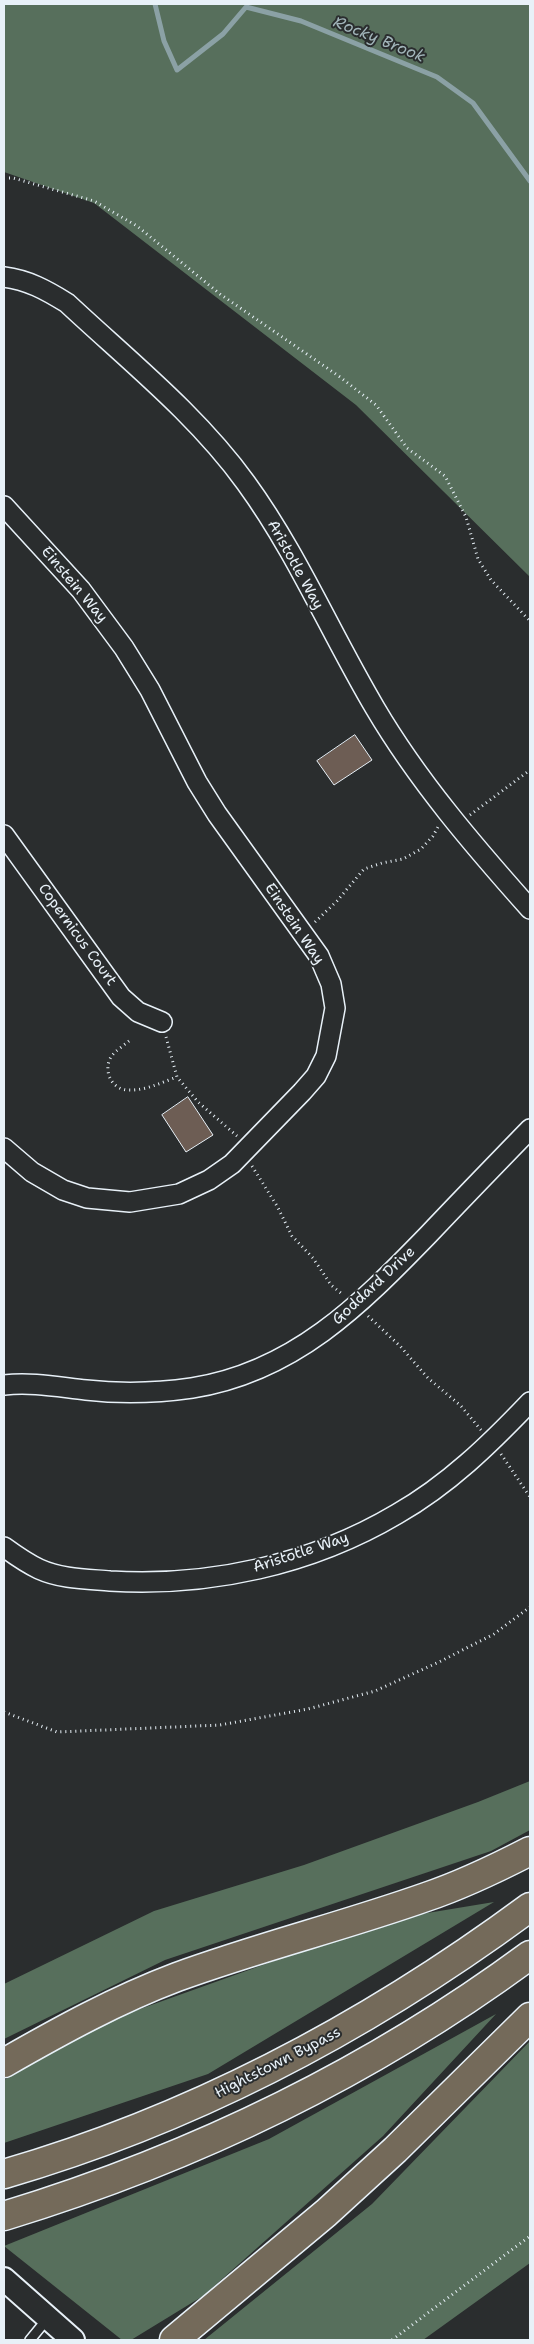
<!DOCTYPE html>
<style>
body{margin:0}
#map{position:relative;width:534px;height:2344px;overflow:hidden;background:#2a2d2e;font-family:"Shantell Sans",sans-serif}
canvas{display:block}
.frame{position:absolute;inset:0;border:5px solid #e8f1f8;pointer-events:none}
</style>
<div id="map">
<canvas width="534" height="2344"></canvas>
<div class="frame"></div>
</div>
<script>
const g = document.querySelector('canvas').getContext('2d');
g.lineJoin = 'round';
function fill(path, color) {
  g.fillStyle = color;
  g.fill(path, 'evenodd');
}
function strokePath(path, color, width, dash) {
  g.strokeStyle = color;
  g.lineWidth = width;
  g.lineCap = dash ? 'butt' : 'round';
  g.setLineDash(dash || []);
  g.stroke(path);
}
function write(font, color, halo, rows, align = 'center') {
  g.font = font + ' "Shantell Sans",sans-serif';
  g.lineWidth = 4;
  g.setLineDash([]);
  g.textBaseline = 'middle';
  g.strokeStyle = halo;
  g.fillStyle = color;
  for (const [text, x, y, turn = 0] of rows) {
    g.save();
    g.translate(x, y);
    g.rotate((+turn || 0) * Math.PI / 180);
    g.textAlign = isNaN(turn) ? turn : align;
    if (halo) g.strokeText(text, 0, 0);
    g.fillText(text, 0, 0);
    g.restore();
  }
}
const green = new Path2D(`
 M4,4h526v573l-174,-172 -262,-202 -90,-31z
 M530,1781v49l-39,21 -326,109 -161,79v-55l150,-73 150,-46 174,-63z
 M494,1902l-286,172 -204,69v-63l111,-62 276,-99z
 M496,2014l-113,122 -180,160 -72,44h-9l-118,-94 265,-107z
 M530,2041v222l-107,77h-219l168,-136z`);
const stream = new Path2D(`
 M155,4l9,37 13,29 46,-36 23,-27 55,14 136,56 36,26 57,78`);
const building = new Path2D(`
 M355,735l17,25 -38,25 -17,-24z
 M188,1097l25,38 -27,17 -24,-37z`);
const path = new Path2D(`
 M4,178h9l81,23 43,25 83,68 120,83 36,28 31,43 38,28 21,41 12,42 13,21 39,41
 M470,815l60,-45
 M315,922l22,-21 27,-32 18,-6 21,-4 18,-10 12,-13 6,-11
 M166,1037l11,40 21,25 39,34
 M129,1041c-6,5 -14,10 -18,16 -8,13 0,32 16,33 18,1 33,-7 50,-13
 M252,1166l25,40 15,30 21,22 18,27 11,9
 M368,1316l32,30 28,32 33,28 20,24
 M501,1454l29,43
 M4,1712l53,20 163,-7 88,-16 67,-18 64,-29 55,-28 36,-27
 M392,2340l138,-104`);
const service = new Path2D(`
 M30,2340l18,-22`);
const minor = new Path2D(`
 M4,277c24,3 42,13 63,26 61,57 130,112 179,180 51,70 85,151 129,225 43,73 99,138 155,201
 M4,506l77,84 43,58 26,42 47,92 20,32 102,142 12,28 4,24 -9,48 -10,20 -14,16 -70,72 -23,16 -30,14 -49,8 -43,-4 -24,-8 -31,-18 -28,-24
 M4,835l117,162 17,15 24,10
 M4,1385c28,-3 54,2 82,5 35,4 71,3 106,-2 102,-16 168,-83 236,-153 34,-36 68,-71 102,-106
 M4,1547c11,8 22,16 35,22 22,10 47,10 71,12 99,6 201,-16 287,-67 51,-29 93,-70 133,-112`);
const tertiary = new Path2D(`
 M4,2279l69,61`);
const motorway = new Path2D(`
 M4,2063c56,-32 112,-63 173,-86 82,-30 167,-51 249,-80 36,-12 71,-29 104,-46
 M4,2174c193,-56 365,-148 526,-267
 M4,2216c190,-58 366,-143 526,-261
 M174,2340l152,-127 69,-63 135,-133`);
const streetNames = [
 ["Aristotle Way",295,565,61],
 ["Einstein Way",74,585,50],
 ["Einstein Way",294,924,56],
 ["Copernicus Court",77,935,54],
 ["Goddard Drive",374,1286,-43],
 ["Aristotle Way",301,1553,-18],
 ["Hightstown Bypass",278,2063,-27]
];
const waterNames = [
 ["Rocky Brook",379,40,22]
];
fill(green, '#576f5c');
strokePath(stream, '#8ba1a5', 5);
fill(building, '#6d5d54');
strokePath(building, '#e8f1f8', 1);
strokePath(service, '#e8f1f8', 12);
strokePath(minor, '#e8f1f8', 22);
strokePath(tertiary, '#e8f1f8', 26);
strokePath(motorway, '#e8f1f8', 31);
strokePath(path, '#e8f1f8', 3, [1, 4]);
strokePath(service, '#2a2d2e', 9);
strokePath(minor, '#2a2d2e', 19);
strokePath(tertiary, '#2a2d2e', 22);
strokePath(motorway, '#746a5a', 28);
write('15px', '#e8f1f8', '#2a2d2e', streetNames);
write('italic 16px', '#a2b5ba', '#2a2d2e', waterNames);
</script>
